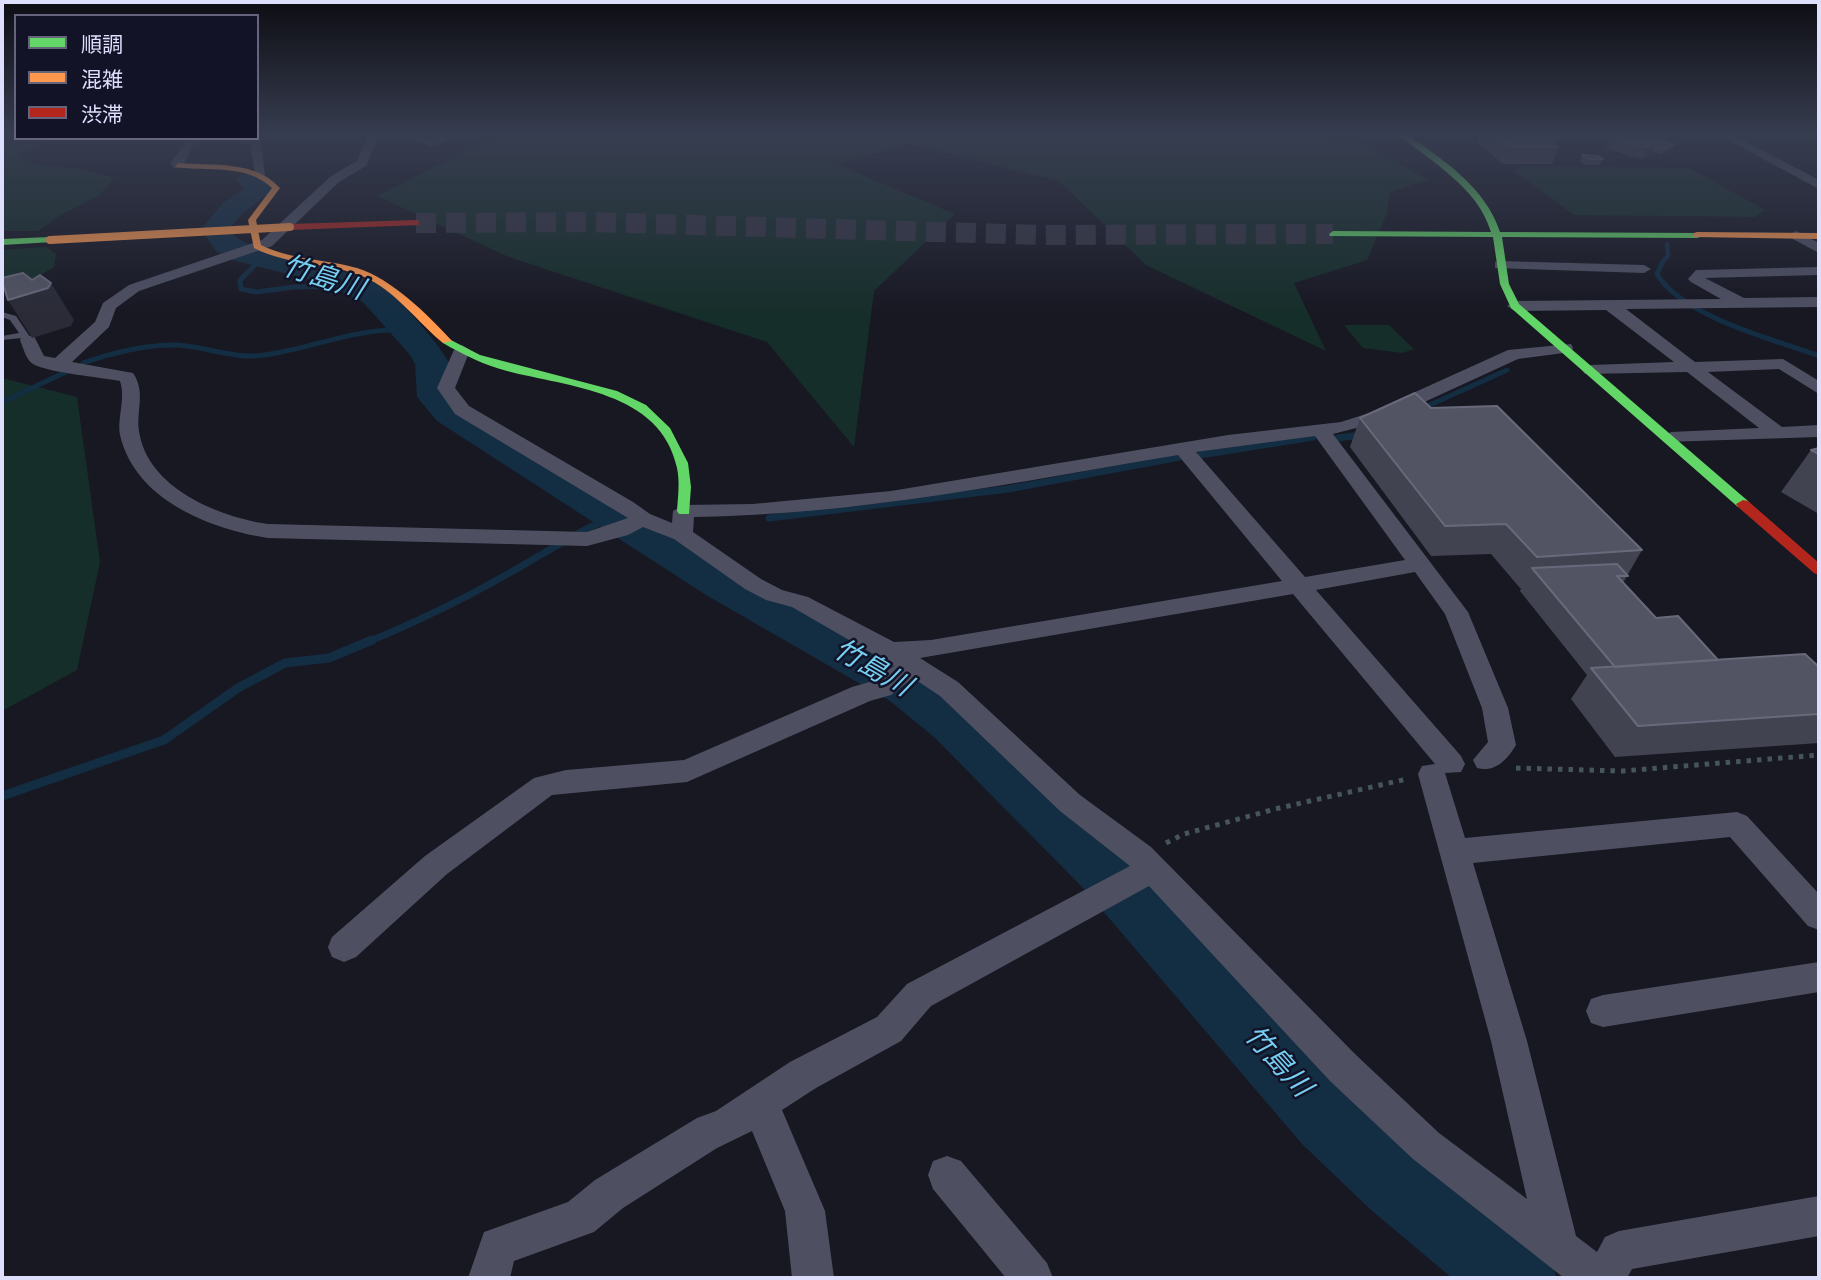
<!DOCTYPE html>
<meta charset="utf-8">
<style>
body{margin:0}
#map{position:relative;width:1821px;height:1280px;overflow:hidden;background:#181823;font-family:"Space Grotesk","Noto Sans JP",sans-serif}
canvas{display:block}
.frame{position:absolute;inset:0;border:4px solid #dddffc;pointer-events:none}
.legend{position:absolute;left:14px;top:14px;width:245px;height:126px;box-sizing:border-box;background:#131328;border:2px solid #64657d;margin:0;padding:9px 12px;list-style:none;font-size:21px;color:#dddffc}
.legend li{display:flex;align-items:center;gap:14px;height:35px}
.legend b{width:35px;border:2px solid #64657d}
</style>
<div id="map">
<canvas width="1821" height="1280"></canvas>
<div class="frame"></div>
<ul class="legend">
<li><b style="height:9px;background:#63d668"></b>順調</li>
<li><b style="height:9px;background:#ff974d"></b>混雑</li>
<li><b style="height:9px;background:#b3261e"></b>渋滞</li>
</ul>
</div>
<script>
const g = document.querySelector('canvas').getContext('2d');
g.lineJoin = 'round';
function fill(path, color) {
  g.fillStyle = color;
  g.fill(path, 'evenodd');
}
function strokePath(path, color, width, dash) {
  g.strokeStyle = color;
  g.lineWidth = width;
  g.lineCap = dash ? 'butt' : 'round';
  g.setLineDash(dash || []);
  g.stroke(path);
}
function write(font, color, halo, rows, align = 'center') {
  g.font = font + ' "Space Grotesk","Noto Sans JP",sans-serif';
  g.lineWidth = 5;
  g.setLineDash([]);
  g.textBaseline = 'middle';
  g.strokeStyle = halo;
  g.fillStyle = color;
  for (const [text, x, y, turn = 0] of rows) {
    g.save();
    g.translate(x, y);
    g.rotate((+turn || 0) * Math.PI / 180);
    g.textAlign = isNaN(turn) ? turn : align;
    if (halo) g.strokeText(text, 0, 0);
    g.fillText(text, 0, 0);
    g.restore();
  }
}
const green = new Path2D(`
 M2,134h14v4h39l-35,17 16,10 46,4 32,9 -14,17 -38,19 -24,17h-36z
 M501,134h770l80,3 77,43 -38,12 -3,21 -20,47 -73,23 32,68 -180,-86 -87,-84 -150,-37 -71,21 117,49 -81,77 -20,156 -87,-105 -258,-85 -132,-61z
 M1522,166l167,2 76,42 -10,7 -181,-2 -60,-44z
 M46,247l10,7 -2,13 -24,14 -28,8v-39z
 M1344,325h45l25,24 -12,4 -39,-5z
 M2,378l75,19 23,165 -23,108 -75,41z`);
const streamFar3 = new Path2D(`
 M258,262l3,-3
 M1662,262l6,-6 -1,-12`);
const streamFar2 = new Path2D(`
 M259,261l-19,19 1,9 15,3 38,-5 61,-1
 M1663,261l-6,13c26,43 116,65 162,82
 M83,363c29,-10 59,-18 90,-18 29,0 62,15 91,10 51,-7 89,-27 143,-25
 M2,402l66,-31
 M1421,409l86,-39`);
const streamFar1 = new Path2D(`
 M1338,438l23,-3
 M1200,455l113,-18
 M769,518l239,-29 172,-32
 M368,642c43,-18 86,-38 127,-61 40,-21 76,-47 118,-64`);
const stream = new Path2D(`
 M2,796l162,-56 74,-52 47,-25 44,-5 43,-18`);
const river = new Path2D(`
 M171,138h24v1l-11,7z
 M249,173l9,2 15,15 -32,25 -12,14c24,33 115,33 155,59 15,10 56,57 64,73 8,18 -1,28 15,44l275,170 188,100 46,34 157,145 225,238 71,64 120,93 12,29h-105l-81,-68 -69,-66 -217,-254 -151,-153 -44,-36 -184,-106 -269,-174 -20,-24 -2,-33 -5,-9 -47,-53 -39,-19 -92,-23 -16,-9 -15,-22 22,-26 21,-14 -7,-9 3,-5z`);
const primaryTunnel = new Path2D(`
 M416,223l174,-1 453,13 290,-1`);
const path = new Path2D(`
 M1516,768l106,3 197,-16
 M1166,843l18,-9 91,-25 132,-30`);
const lane = new Path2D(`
 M2,312l14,4 16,24 -1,2h-6l-3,-4 -20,2v-4l17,-3 -9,-13 -8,-3z`);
const street = new Path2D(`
 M368,134h11l-13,32 -27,16 -67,64 -133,45 -23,17 -7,19 -37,35 61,11c13,19 3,38 6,58 8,57 80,86 129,93l319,8 41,-14 -173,-104 -18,-26 17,-38 8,-5 8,5 -15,38 14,18 164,96 17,12 22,9 1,-12 11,-6 69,-1 138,-13 337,-56 113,-13 28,-9 139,-63 63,-6 2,4 -2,4 -53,7 -135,62 -50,13 135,178 40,96 8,37c-9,15 -21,28 -39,23l-4,-8 15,-18 -6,-34 -37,-94 -30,-42 -99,18 145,166 4,8 -4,8 -16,1 20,65 272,-26 10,4 72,78v36l-11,-4 -78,-89 -257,26 54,178 49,195 21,16 8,-15 14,-6 200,-35v40l-187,33 -5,9h-63l-151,-119 -83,-78 -181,-195 -218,120 -30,35 -85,47 -34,22 43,101 9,67h-42l-7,-67 -33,-80 -35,17 -94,60 -29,24 -80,29 -4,17h-42l16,-46 84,-30 27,-22 102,-62 19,-7 74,-49 87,-45 30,-33 223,-118 -70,-55 -120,-115 -27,-18 -22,17 -21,6 -183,81 -135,13 -105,79 -91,83 -12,5 -12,-5 -4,-10 4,-10 93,-81 109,-78 32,-8 118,-10 168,-73 21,-6 21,-15 -102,-59 -26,-7 -21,-11 -71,-50 -31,-12 -15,8 -41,11 -319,-8c-58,-9 -133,-38 -148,-103 -3,-18 6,-36 0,-54 -21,-4 -70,-8 -87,-17 -7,-4 -10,-17 -13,-24l2,-4h12l10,20 11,2 40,-36 8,-19 26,-18 133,-45 69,-64 26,-15zM1315,436l90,124 -100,17 -109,-125zM1178,455l104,126 -351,59 -37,2 -86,-45 -26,-7 -21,-11 -68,-47 1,-15c163,-2 323,-35 484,-62zM1293,594l142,170 -13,2 -4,8 73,267 36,158 -88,-66 -83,-78 -205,-208 -71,-52 -122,-113 -38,-24z
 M402,134c11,0 24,6 33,4l-1,-4h11l3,6 -17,6z
 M1717,134h14l88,46v9z
 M257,137l4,3 4,38 -10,-3 -5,-32 -49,-1 -7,2 -12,24h-8l-4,-5 19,-25z
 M1796,231l23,12v10l-28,-15 -2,-3z
 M1500,261l144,4 7,4 -7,4 -149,-5v-6z
 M1819,267v8l-114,3 39,20 75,-1v10l-193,2 69,53 88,-3 36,22v13l-40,-25 -71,3 74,55 37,-2v12l-155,5 -3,-4 10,-6 88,-4 -72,-56 -102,2 -3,-4 9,-5 83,-3 -68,-52 -91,1 -8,-5 8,-5 206,-2 -30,-17 -3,-3 8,-9z
 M1819,962v30l-216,35 -12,-4 -5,-12 5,-12 12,-4z
 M947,1156l14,5 86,102 6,15h-47l-73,-89 -5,-14 5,-14z`);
const fast = new Path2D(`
 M1398,134h8c37,25 80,54 94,98l200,1v4l-3,1 -195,-1 7,47 10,20 229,197 2,3 -2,3h-10l-227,-199 -11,-24 -7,-47 -163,-1 -1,-2 4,-3 158,1c-14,-46 -59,-69 -93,-98z
 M50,237l3,1v4l-51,3v-6z
 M447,338l33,17 137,36 29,14 24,23 18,35 3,24 -2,27h-10l-2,-3c1,-14 3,-29 0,-43 -16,-77 -109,-81 -170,-97 -23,-6 -43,-16 -64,-28l-1,-2z`);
const slow = new Path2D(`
 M178,163c35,3 77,-3 102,25l-24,32 5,25c31,15 64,14 96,23 34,10 71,47 95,73l-9,2c-26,-21 -47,-52 -79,-66 -35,-15 -75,-11 -110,-29l-6,-28 24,-32c-26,-25 -64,-16 -97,-21z
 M1697,232l122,1v6l-125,-2v-4z`);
const jam = new Path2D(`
 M416,220l3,1v4l-129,5 -4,-3 4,-3z
 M1743,500l5,1 71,62v12l-5,-2 -76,-66 -2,-3z`);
const slowBridge = new Path2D(`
 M50,240l240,-13`);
const wall = new Path2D(`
 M1479,134h80v7l-6,2 5,4 -6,17h-49l-26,-22z
 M1578,134h85l-3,7 11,9 -10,5 -9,-3 -1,2 -9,5 -36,-10 3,-7z
 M1582,155l21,4 -3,6h-15l-5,-4z
 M1431,408l211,142 -19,33 33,35 62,42 101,7v76l-204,14 -44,-58 16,-24 -67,-84 1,-3h-1l-29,-34 -60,2 -81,-109 10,-29z
 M1819,448v66l-38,-22 30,-42z`);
const shadedWall = new Path2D(`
 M1545,134h10l6,1 -2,6 -16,6 -2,-4z
 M1657,134h6l-6,13h-2l-4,7 -9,5 5,-12 3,-1 5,-11z
 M1674,145l-3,5 -10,5 3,-6z
 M51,283l23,37 -3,6 -39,12 -24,-38z`);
const building = new Path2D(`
 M1493,134h47l18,13h-49z
 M1552,134h7l2,1 -13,5 -4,-3z
 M1620,135l37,8 -10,4 -36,-8z
 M1662,140l12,5 -10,4 -9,-2 1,-4z
 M1582,155l16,1 5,3h-15z
 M23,273l9,7 8,-5 11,8 -3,5 -40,12 -6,-19v-3z
 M1415,393l16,15 66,-2 145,144 -105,7 -31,-33 -61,2 -85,-108z
 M1819,448v6l-8,-4z
 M1617,564l11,12h-11l39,42 22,-2 40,44 -103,7 -83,-99z
 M1805,654l14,13v47l-181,12 -47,-58z`);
const waterNames = [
 ["竹島川",323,279,18],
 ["竹島川",872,669,30],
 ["竹島川",1277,1062,48]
];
fill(green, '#162e2a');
strokePath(streamFar3, '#132d43', 4.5);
strokePath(streamFar2, '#132d43', 5);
strokePath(streamFar1, '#132d43', 7);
strokePath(stream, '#132d43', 9);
fill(river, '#132d43');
strokePath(primaryTunnel, '#363644', 20, [20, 10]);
strokePath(path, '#46545b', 5, [4.5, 6]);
fill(lane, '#4e5062');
fill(street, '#4e5062');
fill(fast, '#63d668');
fill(slow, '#ff974d');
fill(jam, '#b3261e');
strokePath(slowBridge, '#ff974d', 8);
fill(wall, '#424351');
fill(shadedWall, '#2a2b37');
fill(building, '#525463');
strokePath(building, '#68697b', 2);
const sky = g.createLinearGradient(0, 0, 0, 314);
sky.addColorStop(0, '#0d0d13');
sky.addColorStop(0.43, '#373d50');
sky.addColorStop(1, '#373d5000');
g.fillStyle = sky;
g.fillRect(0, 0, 1821, 314);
write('italic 28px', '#75cff2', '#131328', waterNames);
</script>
